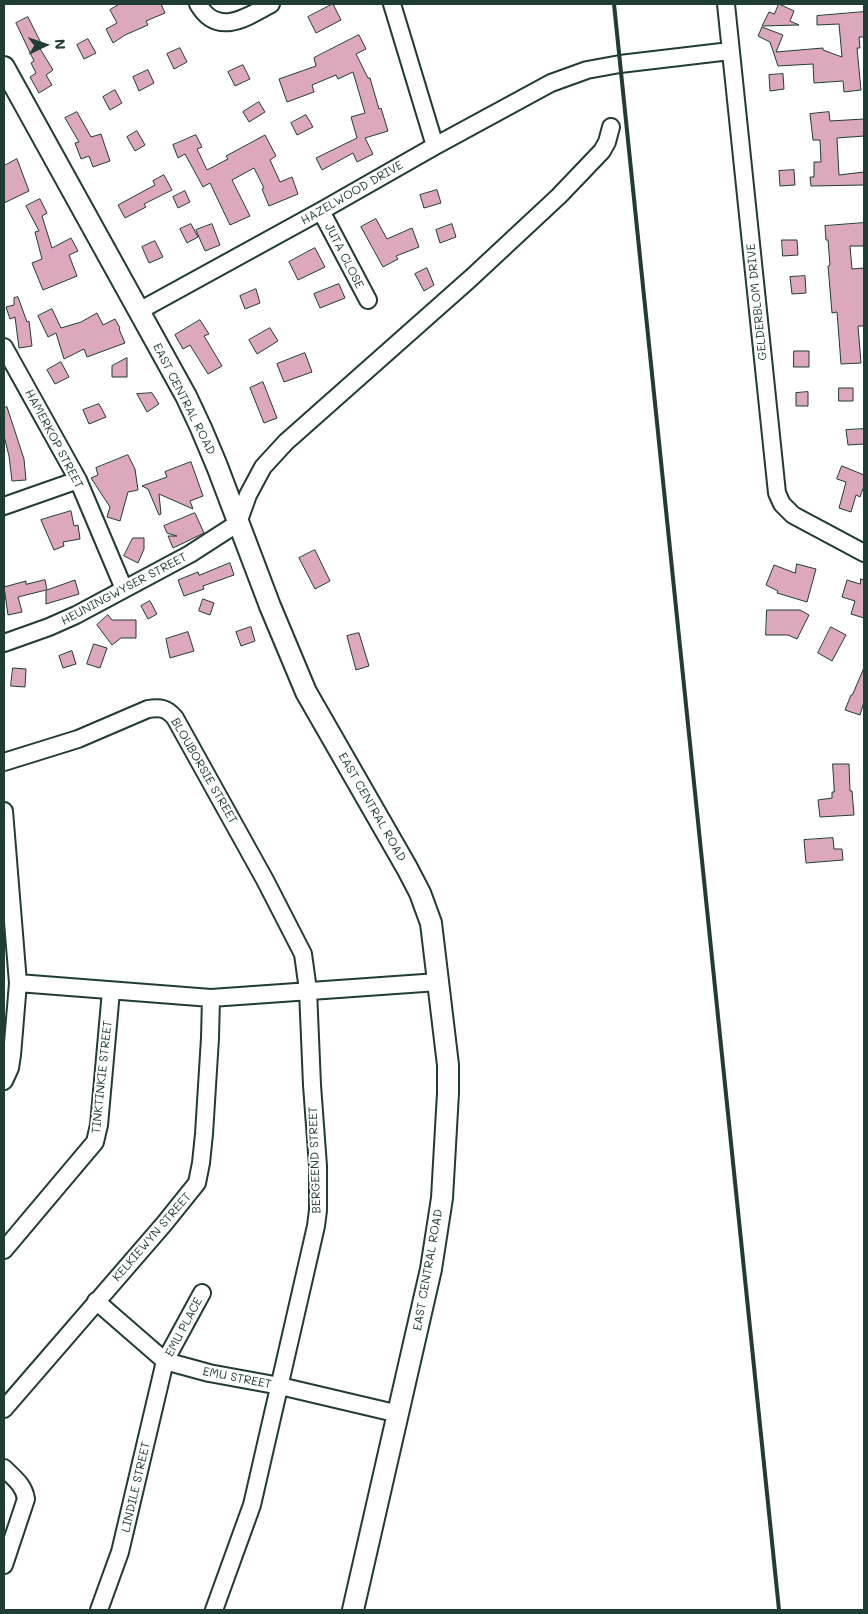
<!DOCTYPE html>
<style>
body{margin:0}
#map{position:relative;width:868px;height:1614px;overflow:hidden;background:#fff;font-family:Mali,sans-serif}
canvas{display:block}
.frame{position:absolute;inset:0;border:5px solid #1f3d34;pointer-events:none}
.north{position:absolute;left:20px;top:20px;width:50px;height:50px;-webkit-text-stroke:4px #fff;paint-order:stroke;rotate:87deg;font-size:14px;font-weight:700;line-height:20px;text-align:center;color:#1f3d34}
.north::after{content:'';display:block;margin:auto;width:18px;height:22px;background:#1f3d34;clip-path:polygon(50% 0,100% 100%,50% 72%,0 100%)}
</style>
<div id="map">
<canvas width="868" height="1614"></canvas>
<div class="frame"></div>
<div class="north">N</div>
</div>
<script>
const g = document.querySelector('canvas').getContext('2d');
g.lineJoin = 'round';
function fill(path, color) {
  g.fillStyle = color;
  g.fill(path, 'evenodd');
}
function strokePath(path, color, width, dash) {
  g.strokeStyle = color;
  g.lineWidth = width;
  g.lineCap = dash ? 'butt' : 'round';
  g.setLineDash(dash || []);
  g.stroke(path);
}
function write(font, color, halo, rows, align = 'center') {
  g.font = font + ' Mali,sans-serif';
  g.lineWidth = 4;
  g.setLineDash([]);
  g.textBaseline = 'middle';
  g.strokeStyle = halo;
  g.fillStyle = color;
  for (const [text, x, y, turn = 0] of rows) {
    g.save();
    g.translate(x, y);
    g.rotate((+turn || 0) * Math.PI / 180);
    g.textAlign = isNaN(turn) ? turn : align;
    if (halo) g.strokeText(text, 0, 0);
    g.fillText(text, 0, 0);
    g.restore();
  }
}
const building = new Path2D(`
 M120,4h41l4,9 -19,8 2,4 -23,10 -12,8 -7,-14 11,-6 -7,-13z
 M333,4l8,16 -25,13 -8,-16z
 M779,4l15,7 -4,10 9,4 -37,1 7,-14 5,2z
 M864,12v25h-5l1,11h-3l4,42 -17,2 -1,-11 -29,2 -1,-19 -35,2 -8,-24 -12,-6 4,-9 21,8 -7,17 47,-4v2l19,7 -3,-33 -22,1v-9z
 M28,17l14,28 -3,2 14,23 -7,5 6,10 -13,8 -9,-16 6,-4 -5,-10 3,-2 -18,-38z
 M359,35l7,14 -10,5 12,24h2l9,31 2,-1 7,23 -23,7 8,16 -16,8 -4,-9 -31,17 -6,-12 41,-20 -6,-21 14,-4 -12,-41 -15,7 -2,-4 -24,10 2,7 -27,10 -8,-23 37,-13 -2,-8z
 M88,39l8,14 -12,6 -7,-14z
 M180,48l7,14 -13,7 -7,-15z
 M243,65l7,14 -15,7 -7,-14z
 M148,70l6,13 -15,8 -6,-14z
 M783,74l1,15 -14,2 -1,-16z
 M115,90l7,13 -12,7 -7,-13z
 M259,102l6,10 -16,10 -6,-10z
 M77,112l14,25 10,-3 9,27 -17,6 -4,-11 -8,3 -6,-16 4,-1 -14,-24z
 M829,112l1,9 34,-2v17l-27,2 2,37 25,-3v13l-53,1 -1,-9h4v-15h7l-1,-22h-7l-3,-26z
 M306,115l7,12 -16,8 -6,-12z
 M137,131l8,14 -10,6 -8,-14z
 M196,135l6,12 -5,2 10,21 21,-11 -2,-3 39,-21 11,21 -6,4 10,22 12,-5 6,17 -29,12 -7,-17 2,-1 -10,-20 -22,12 18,36 -20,9 -20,-42 -7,4 -18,-33 -7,4 -5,-13z
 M17,159l12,32 -25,12v-37z
 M794,170l1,15 -15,1 -1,-15z
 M164,175l8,15 -28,14 2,3 -21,11 -7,-13 37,-20 -2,-4z
 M437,190l4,13 -17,5 -4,-13z
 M185,191l5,11 -12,6 -5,-11z
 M40,199l7,14 -5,3 10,32 19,-10 7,13 -9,4 8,21 -34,14 -11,-27 10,-4 -7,-27 4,-1 -13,-25z
 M376,219l11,20 25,-11 7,19 -23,9 2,3 -15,8 -22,-40z
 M864,223v23h-14l2,23 12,-1v58h-6l3,37 -20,1 -4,-52 -5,1 -4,-47 2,-1 -2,-25h-2l-1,-14z
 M191,224l7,13 -11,6 -7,-14z
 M212,224l8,21 -15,6 -9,-21z
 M452,224l4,13 -16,6 -4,-13z
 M782,240h15l1,15 -15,1z
 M155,241l8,16 -14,6 -7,-16z
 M315,248l10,19 -27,13 -9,-18z
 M427,268l7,17 -10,6 -9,-17z
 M805,276l1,17 -14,1 -2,-17z
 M339,284l6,14 -25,10 -6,-14z
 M256,289l4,14 -15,6 -5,-13z
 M18,297l9,25 2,-1 3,25 -13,2 -4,-31 -5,2 -4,-12 8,-2v-7z
 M52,309l9,19 20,-6 16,-9 6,12 12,-6 5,9 -1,1 6,14 -38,14 -3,-8 -20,10 -8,-26 -8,4 -10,-21z
 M200,320l9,14 -5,2 18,30 -14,8 -18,-29 -7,4 -8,-14z
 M270,328l8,13 -21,13 -8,-14z
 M794,351h15v16h-15z
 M305,353l7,19 -28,10 -7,-18z
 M127,358v19h-15v-11z
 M61,362l8,15 -14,7 -8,-14z
 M263,382l14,36 -13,5 -14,-35z
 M839,388h14v13h-14z
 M808,392v14h-12v-13z
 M152,393l7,11 -12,8 -10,-18z
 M99,404l7,13 -17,7 -6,-14z
 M7,407l17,52 2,21 -14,1 -3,-25 -5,-20v-28z
 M864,429v15l-16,1 -2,-15z
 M128,455l7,14 3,21 -10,2 -8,29 -13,-4 3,-10 -19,-29 7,-3 -2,-7z
 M191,462l12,34 -13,5 3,8 -34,-15 2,20 -2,1 -11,-26 -6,-3 25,-9 -2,-5z
 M842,466l22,9v11l-4,11 -4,-2 -5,17 -12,-4 7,-26 -9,-3z
 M71,511l3,15 4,-1 2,14 -17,3 1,4 -10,4 -13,-30z
 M195,513l9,20 -31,15 -5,-12h9l-10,-3 -3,-7z
 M133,538h11v11l-6,14 -14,-7z
 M315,550l15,31 -15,8 -16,-31z
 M230,563l4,12 -31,11 1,3 -20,7 -6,-16 20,-8 1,3z
 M797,564l19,5 -9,33 -30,-9 1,-2 -12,-6 8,-20 21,8z
 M861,579l3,1v38l-13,-4 4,-13 -13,-4 5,-17 13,4z
 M45,580l2,10 28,-10 4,14 -33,10v-14l-28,7 4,15 -14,3 -4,-28 22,-6v3z
 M203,599l11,4 -4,12 -11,-4z
 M150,601l7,13 -9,5 -7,-13z
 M767,610h33l9,5 -12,24 -9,-4h-22z
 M108,615l4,5h24v18h-15l-9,7 -15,-20z
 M251,627l4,14 -14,5 -5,-14z
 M831,627l15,8 -14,26 -14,-8z
 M188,632l6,19 -24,7 -4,-19z
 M359,633l10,33 -13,4 -9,-34z
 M94,644l13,4 -7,20 -13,-4z
 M72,651l4,13 -13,4 -4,-12z
 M13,668l13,1 -1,18 -14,-1z
 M864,668v34l-4,13 -15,-5 6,-15h1z
 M833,764h16l1,27h2l2,24 -34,2 -2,-17 14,-2v-6h2z
 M833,838l1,11h8l1,11 -37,3 -2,-23z`);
const minor = new Path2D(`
 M198,4c19,33 48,14 73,0
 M392,4l43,142
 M726,4l51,489 5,11 11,11 71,38
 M321,211l47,89
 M139,311l182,-100 114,-65 116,-63 36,-13 33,-6 110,-13
 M4,347l74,133 46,109
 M4,506l74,-26
 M4,643l45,-16 27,-12 114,-61 48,-31 10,-28 15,-28 23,-25 185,-164 88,-82 43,-45 5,-9 4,-15
 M4,762l74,-23 70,-30c12,-2 19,-1 27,9l90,162 38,74 5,36 4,95 6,81v44l-2,16 -64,279 -38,105
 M4,811l14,172 -6,72 -2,13 -6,13
 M18,983l193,15 227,-16
 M4,1250l91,-108 4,-17 12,-134
 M96,1301l69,60 44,12 71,13 119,28
 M4,1409l160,-185 33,-41 4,-20 3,-29 6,-96 1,-40
 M4,1468c10,10 20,17 22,31l-22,66
 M99,1610l21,-58 45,-191 37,-68`);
const tertiary = new Path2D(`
 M4,67l182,329 15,32 16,38 53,140 36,86 101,176 13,25 11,30 17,142v28l-6,105 -11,71 -78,341`);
const rail = new Path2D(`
 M614,4l165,1606`);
const streetNames = [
 ["HAZELWOOD DRIVE",352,193,-30],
 ["JUTA CLOSE",344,256,63],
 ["GELDERBLOM DRIVE",757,302,-96],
 ["EAST CENTRAL ROAD",184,399,63],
 ["HAMERKOP STREET",54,439,62],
 ["HEUNINGWYSER STREET",124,589,-28],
 ["BLOUBORSIE STREET",204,771,60],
 ["EAST CENTRAL ROAD",372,807,60],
 ["TINKTINKIE STREET",102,1077,-84],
 ["BERGEEND STREET",315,1160,-92],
 ["KELKIEWYN STREET",152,1237,-49],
 ["EAST CENTRAL ROAD",428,1270,-80],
 ["EMU PLACE",184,1327,-62],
 ["EMU STREET",237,1378,11],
 ["LINDILE STREET",136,1487,-77]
];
fill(building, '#dda7be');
strokePath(building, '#1f3d34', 1);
strokePath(minor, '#1f3d34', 20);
strokePath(tertiary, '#1f3d34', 24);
strokePath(minor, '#fff', 16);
strokePath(tertiary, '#fff', 20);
strokePath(rail, '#1f3d34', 4);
write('12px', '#1f3d34', '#fff', streetNames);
</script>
